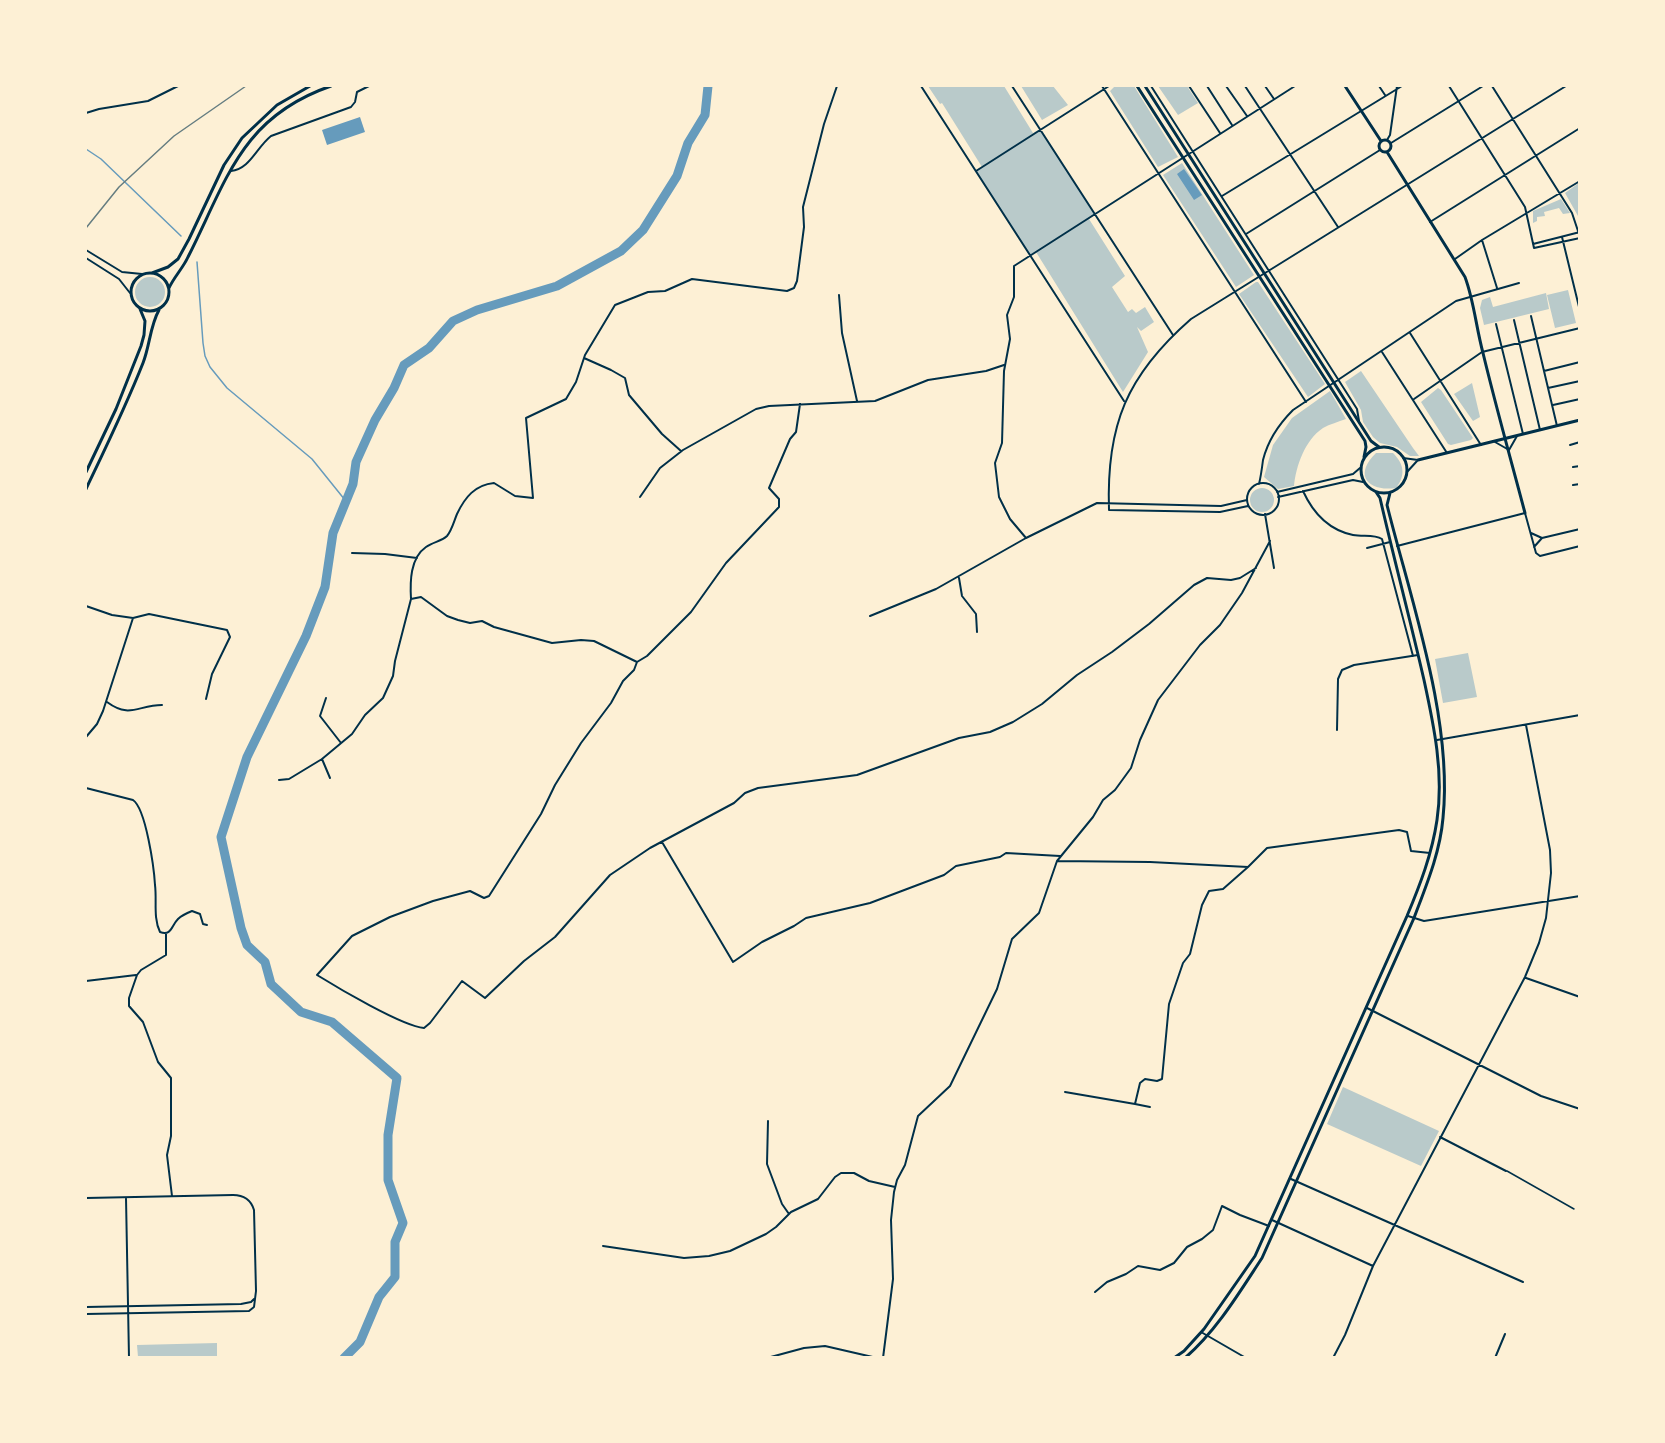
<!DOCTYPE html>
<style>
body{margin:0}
#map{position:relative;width:1665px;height:1443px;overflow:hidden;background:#fdf0d5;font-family:Bitter,serif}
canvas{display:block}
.frame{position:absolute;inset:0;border:87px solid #fdf0d5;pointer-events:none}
</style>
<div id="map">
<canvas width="1665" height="1443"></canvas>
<div class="frame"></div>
</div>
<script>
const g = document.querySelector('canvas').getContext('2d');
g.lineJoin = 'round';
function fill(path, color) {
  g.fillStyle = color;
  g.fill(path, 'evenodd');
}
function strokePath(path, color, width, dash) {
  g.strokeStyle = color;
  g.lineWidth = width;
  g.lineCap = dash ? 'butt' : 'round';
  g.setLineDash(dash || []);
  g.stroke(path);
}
const green = new Path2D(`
 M928,86h76l29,47 7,-4 55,85 -6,5 36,57 -13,11 16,25 4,-3 4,4 9,-6 9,15 -13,9 -4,-4 11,25 -25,40 -87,-140 -6,3 -54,-84 6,-4 -40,-64 -2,1z
 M1021,86h32l15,19 -26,15z
 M1115,86h19l44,71 -20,10 -48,-76z
 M1158,86h29l11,17 -20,12z
 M1182,163l72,112 -18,12 -73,-112z
 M1579,183v33h-1l-13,-23z
 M1561,199l9,14 -7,1 -4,-6 -15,4 1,4 -8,1v4l-4,2v-12z
 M135 292a15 15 0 1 1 30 0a15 15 0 1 1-30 0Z
 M1256,282h2l67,102 -17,13 -69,-103z
 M1568,290l8,33 -21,5 -8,-33z
 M1546,293l3,16 -65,16 -4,-17 2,-8 8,-3 3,10z
 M1361,371l52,77 6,8h-9l-13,-9 -17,-4 -7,-6 -10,-15 -2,-12 -16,-28z
 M1472,383l8,34 -7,4 -19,-27z
 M1438,388l3,2 32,48 -2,2 -20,5 -3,-1 -27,-42z
 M1330,391l16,28c-8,3 -16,5 -23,9 -18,12 -27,38 -29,58l-16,3 -14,-12 9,-32 19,-27z
 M1376,453h17c11,11 13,22 3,35 -28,4 -43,-13 -20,-35z
 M1250 500a12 12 0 1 1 24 0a12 12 0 1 1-24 0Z
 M1468,653l9,44 -34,6 -8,-44z
 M1343,1087l96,44 -18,35 -94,-42z
 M217,1343v14h-79l-1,-12z`);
const water = new Path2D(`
 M360,117l5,15 -38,13 -5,-15z
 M1184,169l18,26 -8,5 -17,-26z`);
const stream = new Path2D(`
 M86,149l15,10 80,77
 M197,262l6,81 2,13 5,11 17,21 85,71 33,41`);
const river = new Path2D(`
 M344,1358l16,-16 19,-45 16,-20v-35l8,-19 -15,-43v-45l9,-57 -65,-56 -31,-10 -30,-28 -6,-22 -18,-17 -6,-17 -20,-91 26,-80 59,-121 19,-49 8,-54 20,-49 3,-22 19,-42 19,-32 10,-23 25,-17 24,-27 24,-11 80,-24 64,-35 22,-21 34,-54 11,-33 17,-28 3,-29`);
const service = new Path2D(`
 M1507,1171l67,38`);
const minor = new Path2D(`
 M921,86l203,315
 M1012,86l161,249
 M1102,86l204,316
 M1151,86l206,323 2,12
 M1189,86l31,47
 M1207,86l25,39
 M1226,86l21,30
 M1245,86l93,141
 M1265,86l9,13
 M1379,86l6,9
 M1449,86l76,121 9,41 46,-10
 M1492,86l80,127 8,24
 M86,113l13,-4 49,-8 30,-15
 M1387,140l3,-5 7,-49
 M1391,143l92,-57
 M231,171c19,-2 25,-23 40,-35l80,-29 4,-5 2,-10 12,-6
 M976,171l133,-85
 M1222,196l180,-110
 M1430,222l150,-94
 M1246,234l134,-84
 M1562,237l18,74
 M1482,240l15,48
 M1533,244l47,-12
 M86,250l36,22 20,2
 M86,258l33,21 11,14
 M1455,259l27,-19 98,-59
 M839,295l3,38 15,68
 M1531,316l26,110
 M1514,320l26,110
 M1496,324l27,110
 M1410,333l71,112
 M1382,352l65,101
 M584,358l27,12 14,8 4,17 33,39 19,17
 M1544,371l36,-9
 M1548,388l32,-7
 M1414,399l68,-47 98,-24
 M800,404l-4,28 -6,7 -21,49 10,11v8l-53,56 -35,49 -44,44 -10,6 -43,-21 -13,-1 -29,3 -58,-16 -12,-6 -12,2 -12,-3 -11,-4 -26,-19 -10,2c-1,-17 -1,-41 15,-52 7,-5 16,-6 21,-11 5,-6 7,-15 10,-22 8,-17 18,-29 37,-31l21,13 18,2 -7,-80 40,-19 10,-17 9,-27 30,-50 33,-13 17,-1 27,-12 95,12 7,-3 3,-7 7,-54 -1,-20 21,-83 13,-38
 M1553,405l27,-6
 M1495,442l14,8 8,-14
 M1570,445l10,-3
 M1403,458l15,2
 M1573,467l7,-1
 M1407,472l10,-11
 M1247 499a16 16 0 1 1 32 0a16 16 0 1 1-32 0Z
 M1259,484c2,-8 3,-16 4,-24 5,-20 16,-36 30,-50l163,-109 63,-18
 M1573,485l7,-1
 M1303,491c10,22 26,39 50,44 10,2 21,-1 29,4l31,117
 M1277,492l76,-18 7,-6
 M640,497l20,-29 23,-18 73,-41 13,-3 106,-5 53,-21 58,-9 18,-6
 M1278,497l75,-17 10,2
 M1248,506l-28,6 -111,-2c-3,-85 18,-135 82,-191l375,-233
 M1265,514l9,54
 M1531,533l11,5 38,-9
 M1026,538l-16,-19 -11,-22 -4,-34 7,-20 2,-72 6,-32 -3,-24 7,-18v-31l281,-180
 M1397,546l128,-33 11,40 4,3 40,-10
 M1534,547l8,-9
 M1367,548l23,-6
 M352,553l33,1 32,4
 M959,578l3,18 14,18 1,18
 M86,606l26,9 21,3 16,-4 78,16 3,7 -18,37 -6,25
 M870,616l66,-27 90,-51 71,-35 124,3 26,-6
 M637,662l-3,8 -11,11 -12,22 -30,40 -26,42 -14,29 -52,82 -5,2 -14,-7 -37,10 -43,16 -38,19 -35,39c21,13 85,51 107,53l6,-5 32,-42 23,17 39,-37 31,-24 55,-62 40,-27 84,-45 11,-10 13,-5 99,-13 102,-37 31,-6 23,-10 29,-18 35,-29 35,-23 37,-28 45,-39 13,-7 24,2 9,-2 16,-10
 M326,698l-6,18 21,27
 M107,702c23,17 31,3 55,3
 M1337,730l1,-51 4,-9 12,-5 64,-10
 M86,737l11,-13 6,-13 30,-93
 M1437,740l143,-25
 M322,759l8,19
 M279,780l10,-1 33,-20 30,-25 13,-19 18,-17 10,-22 2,-15 16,-62
 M86,788l47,12c13,9 21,68 22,85 2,15 -2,33 5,47 12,4 11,-6 18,-13 4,-4 9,-6 14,-8l8,3 3,10 4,1
 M662,842l71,120 29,-20 32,-16 12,-8 64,-15 74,-28 12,-9 44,-9 6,-4 54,3
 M1057,861l93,1 98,5 19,-19 132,-18 8,2 4,19 19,2
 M1408,916l16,5 156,-25
 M166,934v21l-25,15 -4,5 -8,23v8l14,16 15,40 13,16v58l-4,19 5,41
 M1526,978l54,19
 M86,981l50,-6
 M1367,1008l174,88 39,13
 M1065,1092l70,12
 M1150,1107l-15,-3 5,-21 5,-4 12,2 5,-2 7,-75 14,-41 7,-9 12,-49 7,-14 14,-2 25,-22
 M768,1121l-1,43 15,40 7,10
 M1440,1137l66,34
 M1291,1179l232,103
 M86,1198l147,-3c11,0 18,5 21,15l2,81 -2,16 -5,4 -163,3
 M126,1198l3,160
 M1272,1220l101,46
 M603,1246l81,12 25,-2 21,-5 36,-17 10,-7 15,-15 27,-13 17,-22 6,-4h13l15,8 26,6
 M1095,1292l12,-10 19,-8 12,-8 22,4 14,-7 13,-16 15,-8 11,-9 9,-24 18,9 29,11
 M86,1307l155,-3 10,-2 3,-3
 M1201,1332l45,26
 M767,1358l37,-10 21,-2 52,12
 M883,1358l10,-79 -2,-59 3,-28 3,-12 8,-15 13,-49 32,-30 47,-97 15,-50 27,-26 18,-52 36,-44 10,-17 12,-10 16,-22 9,-28 18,-40 42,-55 20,-20 22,-32 28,-52
 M1333,1358l12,-23 28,-69 152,-289 14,-34 7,-25 5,-45 -1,-23 -24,-125
 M1495,1358l10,-24`);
const tertiary = new Path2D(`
 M1137,86l228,355 1,6 -2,10
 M1145,86l226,355 8,6
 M1345,86l36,55
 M1379 146a6 6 0 1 1 12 0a6 6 0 1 1-12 0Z
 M1387,152l78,125c9,24 11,50 18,76 13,54 28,107 42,160
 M131 292a19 19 0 1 1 38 0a19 19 0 1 1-38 0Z
 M152,273l16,-6 10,-8 11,-20 35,-74 18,-27 35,-33 33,-19
 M169,288c5,-11 14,-20 19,-31 39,-77 53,-140 143,-171
 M1361 470a23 23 0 1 1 46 0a23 23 0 1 1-46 0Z
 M1418,460l162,-40
 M86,472l30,-63 25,-63 3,-11 1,-14 -5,-12
 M86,489c20,-42 40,-83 57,-126 7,-18 7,-37 16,-53
 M1174,1358l10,-7 20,-22 51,-73 152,-340c13,-31 25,-62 30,-96 7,-47 -3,-94 -13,-140 -14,-61 -30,-121 -44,-182l-4,-6
 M1185,1358c32,-28 54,-65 77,-100l152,-340c12,-32 26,-65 29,-100 10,-99 -32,-217 -56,-313l3,-12`);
const rail = new Path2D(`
 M86,228l33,-41 55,-51 72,-50`);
fill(green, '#b9caca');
fill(water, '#669bbc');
strokePath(stream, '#669bbc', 1.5);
strokePath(river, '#669bbc', 9);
strokePath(service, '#003049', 1.5);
strokePath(minor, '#003049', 2);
strokePath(tertiary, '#003049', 3);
strokePath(rail, '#657d81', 1.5);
</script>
